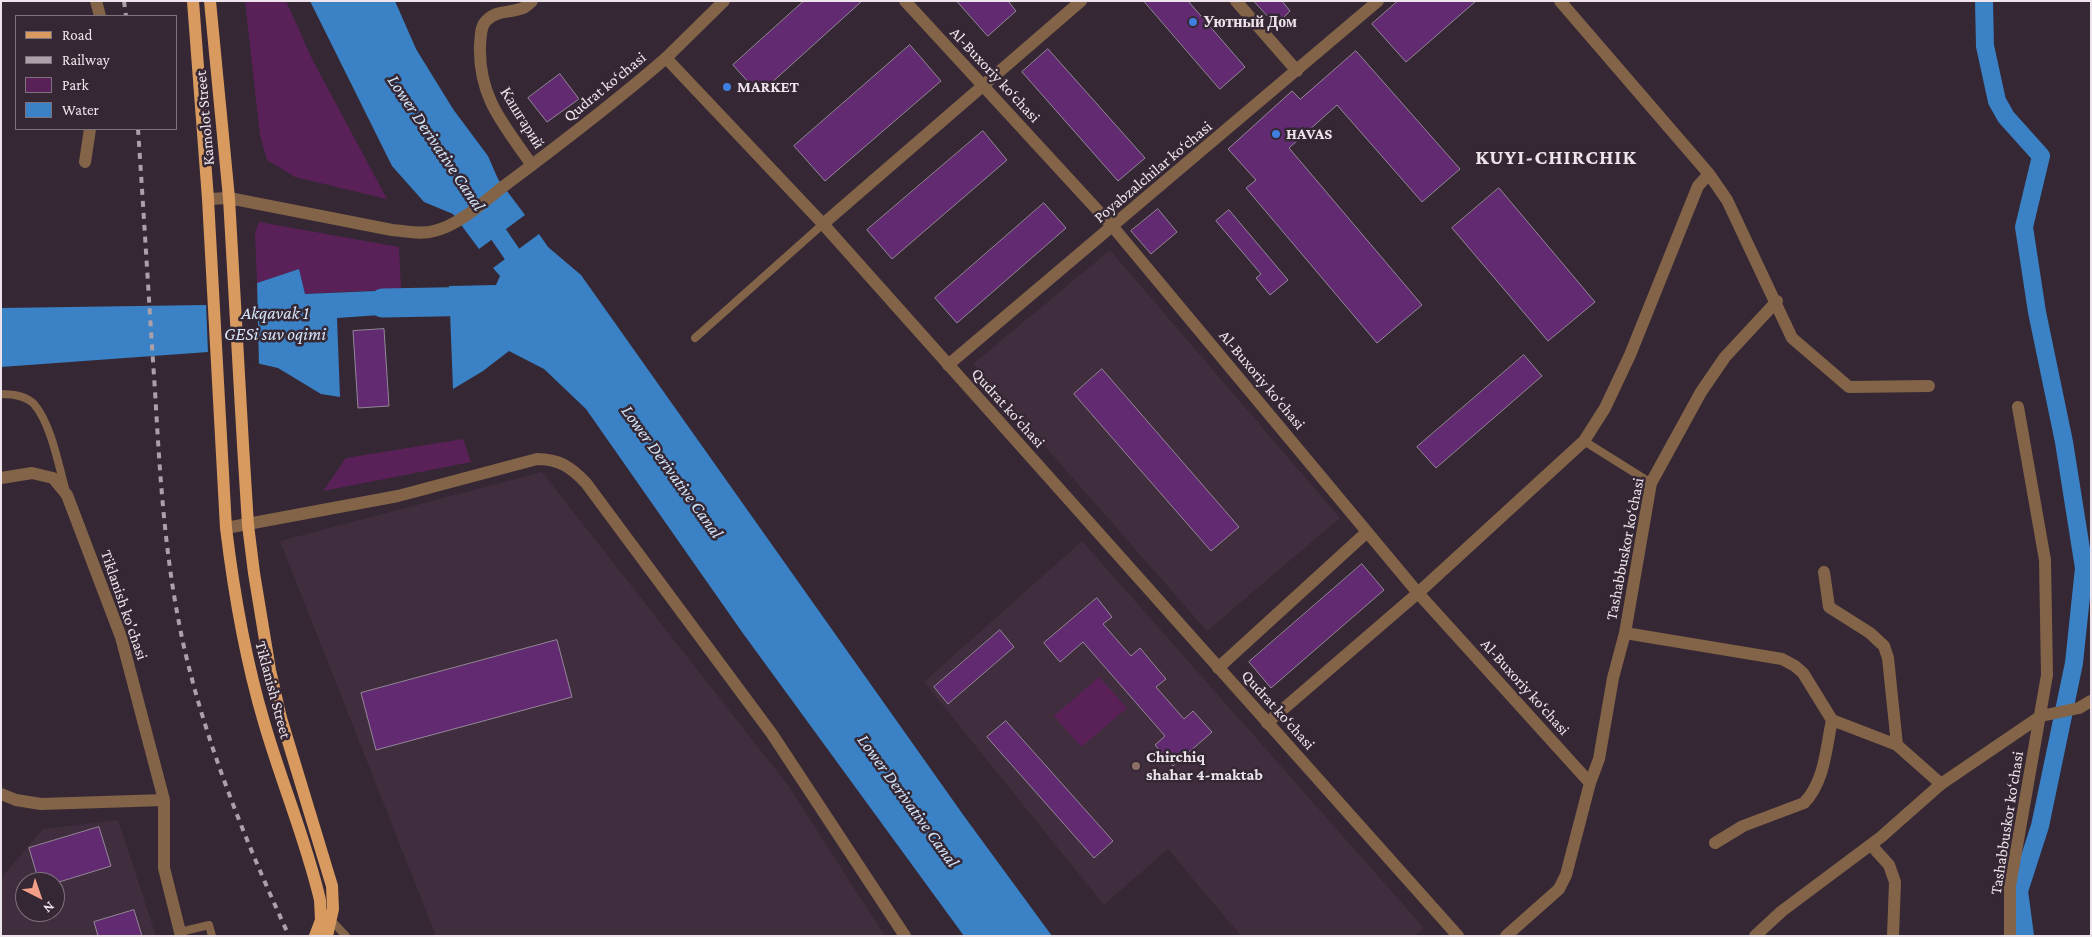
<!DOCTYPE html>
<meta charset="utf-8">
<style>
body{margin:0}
#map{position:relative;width:2092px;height:937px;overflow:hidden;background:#352834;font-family:"Crimson Pro",serif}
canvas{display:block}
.frame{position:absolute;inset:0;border:2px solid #ede4ec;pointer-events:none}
.legend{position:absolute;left:15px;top:15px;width:162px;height:115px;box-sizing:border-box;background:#352834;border:1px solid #7f737e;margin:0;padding:6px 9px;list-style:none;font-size:15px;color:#ede4ec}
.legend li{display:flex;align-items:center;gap:10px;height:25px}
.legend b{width:25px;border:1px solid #7f737e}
.north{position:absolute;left:15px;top:872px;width:50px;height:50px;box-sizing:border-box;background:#352834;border:1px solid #7f737e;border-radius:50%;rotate:139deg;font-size:14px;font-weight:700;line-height:20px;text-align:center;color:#ede4ec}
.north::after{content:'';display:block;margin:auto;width:18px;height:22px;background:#f49e87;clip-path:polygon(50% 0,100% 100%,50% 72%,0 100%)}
</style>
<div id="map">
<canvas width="2092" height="937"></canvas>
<div class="frame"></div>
<ul class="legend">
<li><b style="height:6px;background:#d89a5e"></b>Road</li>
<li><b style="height:6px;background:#aca1ab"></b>Railway</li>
<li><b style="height:14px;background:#5a2158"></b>Park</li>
<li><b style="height:14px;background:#3a81c5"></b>Water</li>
</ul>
<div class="north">N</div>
</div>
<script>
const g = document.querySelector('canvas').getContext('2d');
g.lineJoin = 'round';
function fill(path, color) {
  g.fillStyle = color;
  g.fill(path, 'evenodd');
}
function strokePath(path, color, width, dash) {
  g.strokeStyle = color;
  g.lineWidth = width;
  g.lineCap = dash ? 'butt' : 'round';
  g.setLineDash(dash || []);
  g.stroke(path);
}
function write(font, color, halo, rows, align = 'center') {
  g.font = font + ' "Crimson Pro",serif';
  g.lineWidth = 5;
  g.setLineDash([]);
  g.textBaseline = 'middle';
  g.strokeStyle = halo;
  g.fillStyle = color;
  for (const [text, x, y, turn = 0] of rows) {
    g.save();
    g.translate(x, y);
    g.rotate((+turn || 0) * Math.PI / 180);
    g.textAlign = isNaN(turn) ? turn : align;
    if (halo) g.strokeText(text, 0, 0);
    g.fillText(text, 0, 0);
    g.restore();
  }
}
const built = new Path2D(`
 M1110,250l230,268 -133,113 -234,-267z
 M542,472l245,312 98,152h-449l-156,-395z
 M1082,541l342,387 -9,8h-174l-73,-87 -64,56 -180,-223z
 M118,820l38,116h-155v-58l42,-49zM25,882h30v30h-30z`);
const green = new Path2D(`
 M245,1h41l26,58 75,140 -92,-22 -28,-17 -7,-25z
 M259,222l140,25 2,42 -96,5 -6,-25 -42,14 -2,-51z
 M463,439l8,23 -148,29 23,-33z
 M1099,677l28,31 -46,39 -27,-31z`);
const water = new Path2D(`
 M310,1h85l21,48 37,60 35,47 10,23 27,36 -46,34 -26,-35 -29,-12 -32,-36z
 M539,234l9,13 33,28 383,541 88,120h-88l-222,-304 -156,-223 -42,-40 -35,-18 -26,20 -30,18 -4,-103 47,-1 4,-9 -7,-8z
 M299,269l6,25 117,-5 1,23 -86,6 3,79 -19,-3 -43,-26 -70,-16 -207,15v-59l205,-3 51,-22z`);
const pier = new Path2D(`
 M257,281l2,85 -51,-12 -2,-52z`);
const canal = new Path2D(`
 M1984,1l1,45 12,55 9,16 35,39 -17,71 13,85 27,130 20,126 -10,95 -34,163 -21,65 6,45
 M486,216l39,57`);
const river = new Path2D(`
 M383,303l106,-2`);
const building = new Path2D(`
 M804,1h58l-103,93 -26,-29z
 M957,1h51l8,10 -28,25z
 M1144,1h44l57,66 -25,22z
 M1254,1h28l8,10 -14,14z
 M1398,1h78l-70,61 -34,-38z
 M910,45l31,36 -116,100 -31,-35z
 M1048,49l97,109 -27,23 -96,-109z
 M1356,51l104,118 -38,33 -85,-97 -48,43 133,157 -45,38 -131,-155 10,-8 -28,-31 64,-58 8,8z
 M560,74l19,25 -32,23 -19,-24z
 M983,131l24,29 -115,99 -25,-29z
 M1499,188l96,114 -47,39 -96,-113z
 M1044,203l22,25 -109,95 -22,-25z
 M1158,209l19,23 -26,22 -20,-23z
 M1229,210l59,70 -18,15 -14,-17 5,-4 -45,-53z
 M384,329l5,77 -31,2 -5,-77z
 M1524,355l18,21 -106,92 -19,-21z
 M1102,369l137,158 -28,24 -137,-157z
 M1362,564l22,26 -113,98 -22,-26z
 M1097,598l15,19 -9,7 28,32 9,-8 26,31 -10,8 28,32 9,-8 19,21 -39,34 -18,-21 10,-9 -82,-94 -23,20 -16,-19z
 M1000,630l14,17 -66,57 -14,-17z
 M557,640l15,57 -196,53 -15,-57z
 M1006,721l107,120 -19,17 -107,-121z
 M99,827l12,39 -52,16h-20l-10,-34z
 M134,910l8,26h-44l-4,-14z`);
const service = new Path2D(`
 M695,338l128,-114
 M1,394c10,0 25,2 33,10 17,20 24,59 31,84
 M1584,441l67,42
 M329,918l17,18
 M180,932l29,-7 3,11`);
const minor = new Path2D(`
 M96,1l4,15
 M905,1l208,226 305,366 172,190
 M1236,1l61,70
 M1560,1l149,173 18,26 65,138 57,49 80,-1
 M666,58l58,-57
 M85,162l5,-33
 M532,165c-28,-40 -54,-68 -52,-120 1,-9 0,-19 7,-25 10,-10 24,-7 36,-12 3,-1 7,-5 9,-7
 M823,224l258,-223
 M948,365l430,-364
 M1,478l31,-5 21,5 14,17 54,142 43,163v68l17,68
 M1824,572l5,35 41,26 14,13 4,12 9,87
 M1625,633l157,26 13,7 8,7 29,47 65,25 44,39
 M1218,668l149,-136
 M1267,723l151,-130 166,-152 21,-33 25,-53 68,-169 11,-12
 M1,794l15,6 25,4 123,-4
 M1715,843l28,-17 61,-23c21,-22 22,-55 28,-83
 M1871,845l18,20 6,17 -2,54
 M1506,936l53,-47 7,-14 24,-92 9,-24 14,-81 12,-45 26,-150 50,-91 24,-35 52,-56
 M2010,936v-50l37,-211 -2,-115 -27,-153`);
const tertiary = new Path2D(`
 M208,199l21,-1 163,32c14,1 29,5 42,1 26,-6 49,-29 70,-45 55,-41 110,-83 162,-128l157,166 635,712
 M226,528l172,-32 139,-37c22,0 34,8 49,24l186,251 133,202
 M1755,936l27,-25 99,-74 60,-53 100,-68 38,-8 12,-7`);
const primary = new Path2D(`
 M193,1l15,198 18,329c8,66 19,130 38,194 17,59 42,118 56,178l1,20 -6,16
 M210,1l19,197 14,247 5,80 6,48 16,97 11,48 51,168 1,23 -6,27`);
const rail = new Path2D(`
 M124,1l2,15
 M138,129c6,87 11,174 17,262 5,86 10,171 29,256 23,100 62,195 105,289`);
const markers = [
 [1193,22,5,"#3f7fe0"],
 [727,87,5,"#3f7fe0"],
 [1276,134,5,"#3f7fe0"],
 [1136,766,5,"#8d6e63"]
];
const poiNames = [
 ["Уютный Дом",1203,22],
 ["MARKET",737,87],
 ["HAVAS",1286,134],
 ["Chirchiq",1146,757],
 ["shahar 4-maktab",1146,775]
];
const streetNames = [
 ["Al-Buxoriy ko‘chasi",995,75,47],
 ["Qudrat ko‘chasi",605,87,-39],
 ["Kamolot Street",205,118,-95],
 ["Кашгарий",522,118,58],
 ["Poyabzalchilar ko‘chasi",1153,172,-40],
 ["Al-Buxoriy ko‘chasi",1262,380,50],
 ["Qudrat ko‘chasi",1008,408,48],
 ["Tashabbuskor ko‘chasi",1625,549,-79],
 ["Tiklanish ko'chasi",124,605,71],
 ["Al-Buxoriy ko‘chasi",1525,687,48],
 ["Tiklanish Street",273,690,75],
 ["Qudrat ko‘chasi",1278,710,48],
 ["Tashabbuskor ko‘chasi",2007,823,-81]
];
const waterNames = [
 ["Lower Derivative Canal",436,143,56],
 ["Akqavak 1",275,313],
 ["GESi suv oqimi",275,334],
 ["Lower Derivative Canal",672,472,54],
 ["Lower Derivative Canal",908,801,54]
];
const districtNames = [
 ["KUYI-CHIRCHIK",1556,158]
];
fill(built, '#402d3e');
fill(green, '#5a2158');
fill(water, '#3a81c5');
fill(pier, '#352834');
strokePath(canal, '#3a81c5', 18);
strokePath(river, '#3a81c5', 29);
fill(building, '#622b71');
strokePath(building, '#948798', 1);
strokePath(service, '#836448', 8);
strokePath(minor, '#836448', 12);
strokePath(tertiary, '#836448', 12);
strokePath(primary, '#d89a5e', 12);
strokePath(rail, '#aca1ab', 4, [6, 6]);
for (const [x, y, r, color] of markers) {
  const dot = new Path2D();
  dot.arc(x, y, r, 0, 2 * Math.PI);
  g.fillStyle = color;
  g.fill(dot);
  strokePath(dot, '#352834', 2);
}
write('bold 16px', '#ede4ec', '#352834', poiNames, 'left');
write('16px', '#ede4ec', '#352834', streetNames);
write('italic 18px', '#d4e5f8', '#352834', waterNames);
g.letterSpacing = '1px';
write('bold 21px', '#ede4ec', '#352834', districtNames);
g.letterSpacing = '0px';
</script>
